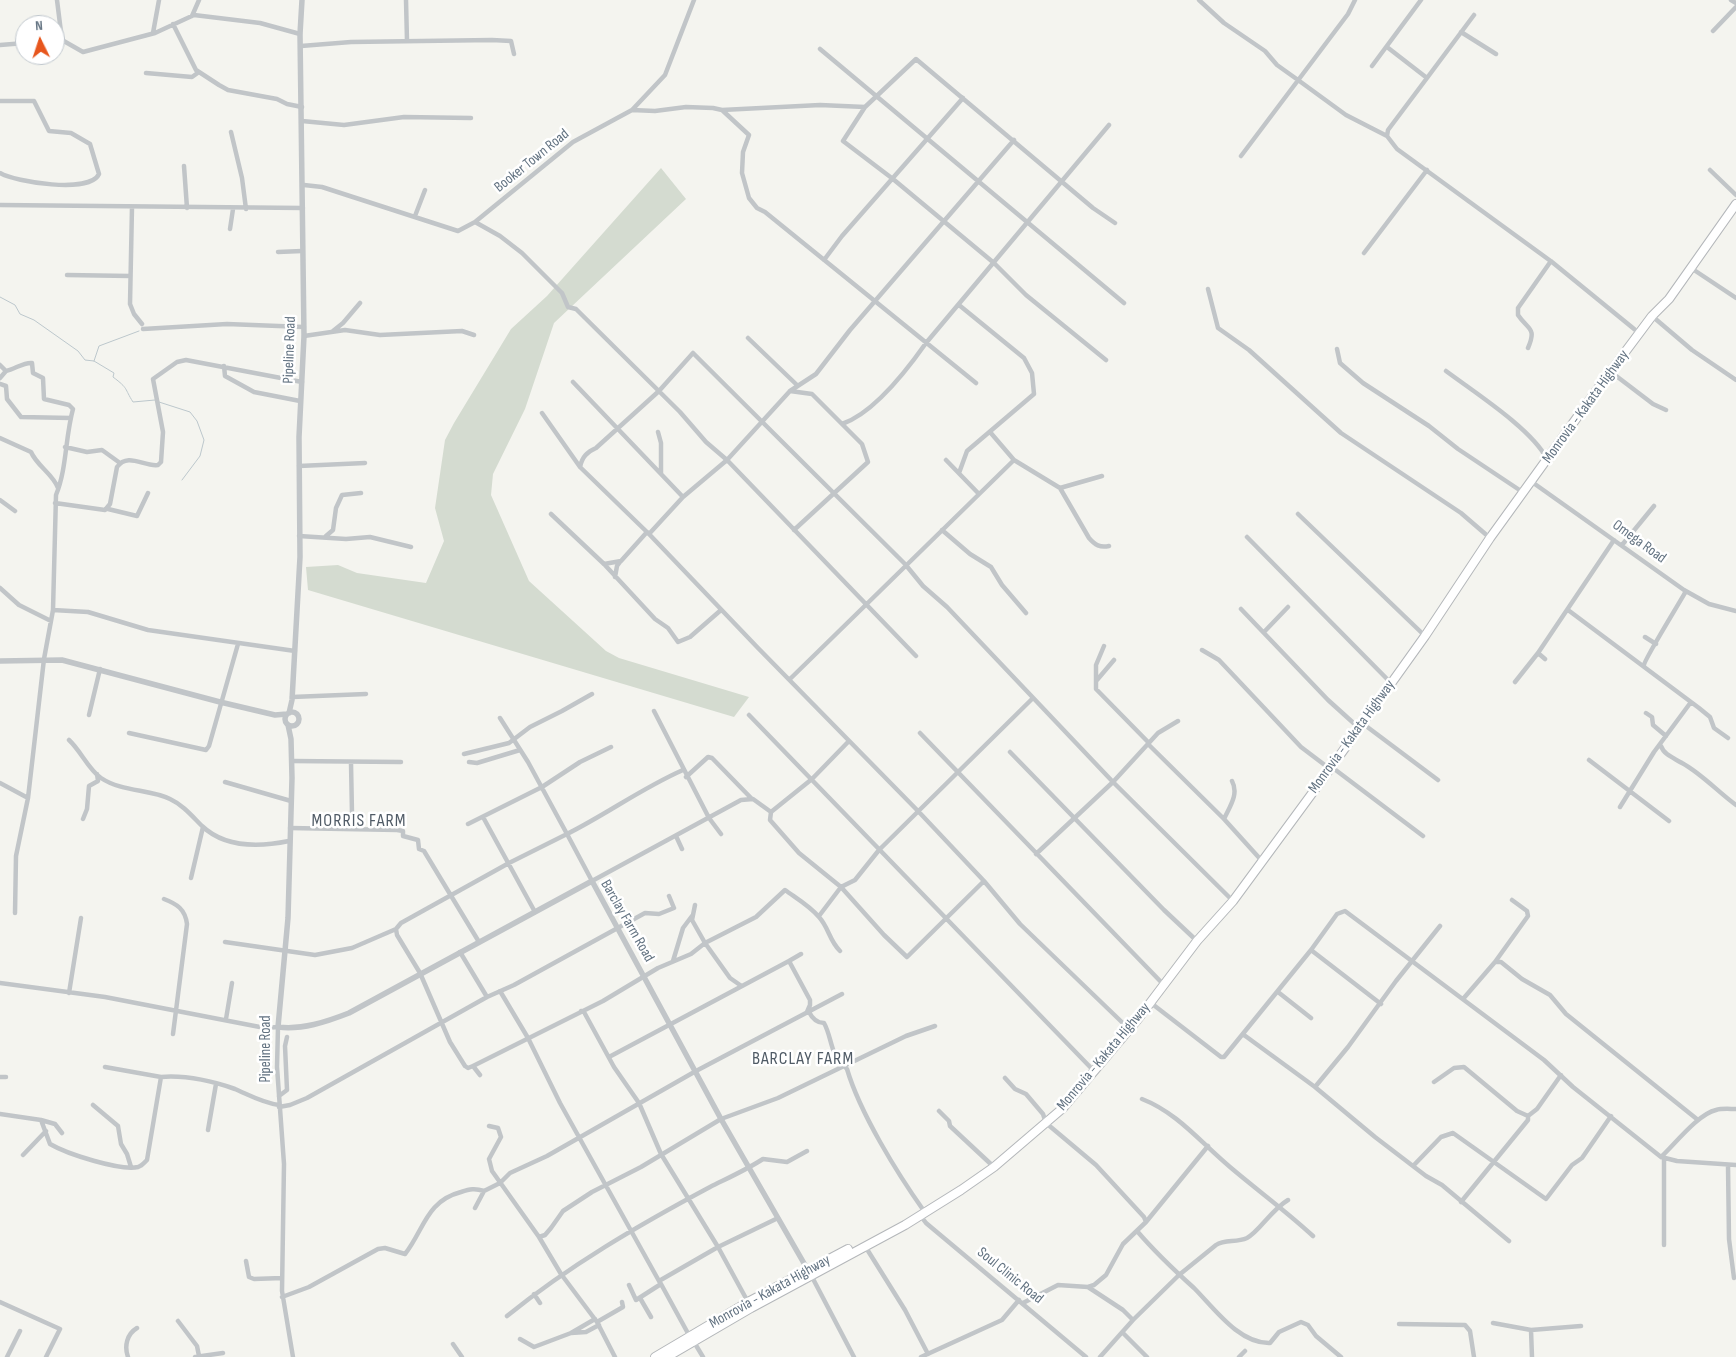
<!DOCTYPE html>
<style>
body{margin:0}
#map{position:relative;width:1736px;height:1357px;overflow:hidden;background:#f4f4ef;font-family:"Sofia Sans Condensed",sans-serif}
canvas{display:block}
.north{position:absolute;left:15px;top:15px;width:50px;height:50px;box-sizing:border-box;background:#fff;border:1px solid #c0c7cd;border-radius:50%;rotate:356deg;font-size:14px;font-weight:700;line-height:20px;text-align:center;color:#627281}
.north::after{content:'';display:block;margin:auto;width:18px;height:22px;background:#e7561d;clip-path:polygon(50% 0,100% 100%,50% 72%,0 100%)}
</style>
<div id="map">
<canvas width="1736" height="1357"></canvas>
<div class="north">N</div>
</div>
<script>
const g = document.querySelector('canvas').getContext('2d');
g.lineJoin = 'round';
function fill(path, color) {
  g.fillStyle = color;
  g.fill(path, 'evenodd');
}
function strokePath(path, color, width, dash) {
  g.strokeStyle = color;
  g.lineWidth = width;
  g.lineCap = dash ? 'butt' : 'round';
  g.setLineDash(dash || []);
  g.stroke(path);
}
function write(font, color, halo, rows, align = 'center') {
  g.font = font + ' "Sofia Sans Condensed",sans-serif';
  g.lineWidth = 5;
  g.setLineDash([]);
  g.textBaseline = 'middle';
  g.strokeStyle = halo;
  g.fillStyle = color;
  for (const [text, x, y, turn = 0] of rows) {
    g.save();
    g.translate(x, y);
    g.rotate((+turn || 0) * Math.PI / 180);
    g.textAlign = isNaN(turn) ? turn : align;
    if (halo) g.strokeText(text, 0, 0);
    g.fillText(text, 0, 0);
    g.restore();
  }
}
const green = new Path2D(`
 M661,168l25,31 -132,124 -29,86 -32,65 -2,21 38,86 77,70 13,7 130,39 -15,20 -426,-127 -2,-23 32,-2 19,8 69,10 18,-42 -9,-33 10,-68 9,-17 57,-94 36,-33z`);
const stream = new Path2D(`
 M0,297l15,8 5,9 14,6 44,31 7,9 9,1 20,12 -1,4c16,12 11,11 20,25l22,-2
 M94,361l5,-15 40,-15
 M159,402l31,10 7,9 7,19 -4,16 -18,24`);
const minor = new Path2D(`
 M57,0l5,40
 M406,0l1,41
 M1199,0l25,23 41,28 12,14 21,15 48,35 41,21 10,13 155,113 87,71
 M1731,0l5,3
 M192,16l7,-16
 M173,24l23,46 23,15 9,5 49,9 10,5 15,3
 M1713,31l23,-24
 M1461,32l35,22
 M153,33l6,-33
 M55,41l7,-1 21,12 72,-19 39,-18 66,8 40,11
 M0,45l25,-2
 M301,46l50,-4 141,-2 19,1 3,13
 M1387,47l40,31 -39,52 -1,6
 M820,49l304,254
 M1372,66l49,-66
 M146,73l46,4 7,-5
 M1427,78l47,-63
 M0,101h34l15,30 22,2 19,11 9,30c-9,20 -84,8 -99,-1
 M632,110l23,1 31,-4 27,1 9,2 27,25 -6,17 -1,21 7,25 8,10 8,4 211,171
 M722,110l98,-5 45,2
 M302,121l42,4 60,-8 67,1
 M231,132l11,46 4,31
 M1241,156l107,-142 7,-14
 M184,166l3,42
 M1710,170l26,25
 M304,185l18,2 136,44 17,-9 98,-80 59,-32 33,-35 29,-75
 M0,205l303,3
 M132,207l-2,97 4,10 8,10
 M415,216l10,-26
 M475,222l25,14 22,17 40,40 6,14 8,2 104,103 26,30 21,18 189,196
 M230,229l3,-20
 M278,252l24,-1
 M1364,253l63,-83
 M824,260l18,-24 121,-138
 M1691,268l45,30
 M67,275l63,1
 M1208,289l10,39 31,22 92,83 120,80 29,25
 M959,305l65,53 8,15 2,21 -67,57 -8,22
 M1652,316l40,34 44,30
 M143,329l84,-5 77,3
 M333,331l10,-8 17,-20
 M304,336l41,-6 35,5 82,-4 12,4
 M748,338l50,48
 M1528,348c9,-21 0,-18 -10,-33v-7l33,-47
 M1337,349l3,14 23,20 66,43 29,23 66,44
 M1106,360l-80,-65 -32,-32 -101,-84 -50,-38 22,-34 51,-48 177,149 22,15
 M0,365l6,6c9,-2 18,-9 26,-8l1,10 10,5 1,21 25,6 4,4c-8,29 -6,59 -17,86l-3,115 -9,49 -16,139 -12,58 -1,57
 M224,366l1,10 29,16 46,9
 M1446,371c28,21 86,58 101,88
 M1611,372l42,32 13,6
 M0,378l6,-7
 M573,382l88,92
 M0,384l6,2 1,13 14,18 50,1
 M790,391l26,-17 34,-44 164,-190
 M542,413l38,54 69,67 109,114 160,163 66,70 36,43 109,105
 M658,432l3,11v31l22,23
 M990,432l24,28
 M0,438l31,14c6,14 22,22 27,36
 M65,447l22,5 15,-2 18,13
 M946,460l33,34
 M299,466l66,-3
 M580,467c2,-10 7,-15 16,-19l63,-57 34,-38 212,211 18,22 24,21 166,175 120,119
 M1532,482l152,108 25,14 27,7
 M1060,488l29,50c6,7 11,10 20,8
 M0,500l15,11
 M55,503l50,7 5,-6 7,-37c11,-15 27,0 41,-2l3,-3 2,-30 -10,-53 24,-17 9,-2 116,22
 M108,509l29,7 11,-23
 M551,514l53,50 51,55 13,9 10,14 12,-5 31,-27
 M1298,514l127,122
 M794,530l74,-68 -6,-18 -20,-20
 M942,530l28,24 21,13 11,18 24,28
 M649,534l34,-37 44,-37 63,-69 22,3 30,30c32,-11 65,-54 84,-81l183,-218
 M299,536l47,3 24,-2 41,10
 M326,536l7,-6 3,-22 6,-13 19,-2
 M1247,537l144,146
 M1622,545l32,-39
 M604,564l17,-3 26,-29
 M615,577l2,-11 3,-4
 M0,588l19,17 32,16
 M1241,609l87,91 31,28
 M53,610l35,2 60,18 147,21
 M1568,610l131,98 11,9 4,11 14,10
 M1264,632l24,-25
 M1645,637l11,7
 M1104,646l-8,19v24l53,54
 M1202,650l17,10 82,87 29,22 3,-1 90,68
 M1538,653l7,6
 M1644,665c0,-5 36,-63 42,-74
 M790,679l224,-219 46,28 42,-12
 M1097,680l17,-20
 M1515,682l23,-29 76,-113
 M292,697l74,-3
 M654,711l55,107 12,16
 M1646,713l6,4 1,8 13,11
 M89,715l11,-46
 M749,715l345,356
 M500,718l28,44 39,72c40,-20 75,-46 116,-64
 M1362,723l76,57
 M129,733l77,17 3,-4 29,-102
 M920,733l243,251
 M69,740c12,11 19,29 32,38 21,14 48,11 69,21 13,6 22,17 32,27 23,22 58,21 87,15
 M1148,744l76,75 38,42
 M1661,746c3,9 13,12 21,17 20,11 36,29 54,42
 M1010,752l154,158 33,31
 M464,754l45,-11 21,-16 32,-16 30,-17
 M1589,760l80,61
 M292,761l109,1
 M469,762l8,1 43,-13
 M351,763l1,51
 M686,777l22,-20 4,1 40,41
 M225,782l66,19
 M0,783l28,15
 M1620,807l34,-55 37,-50
 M771,812l-1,8 29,33 42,34 43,48 23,22 77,-76
 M483,817l52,95
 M83,819l4,-10 2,-23 9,-5 -1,-7
 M1224,819c6,-13 15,-25 8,-38
 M468,824l74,-37 38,-25 31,-15
 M290,828l107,2 6,1v5l15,4 1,9 5,2 55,91
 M676,836l6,13
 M1036,854l77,-72 45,-49 20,-12
 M191,878l12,-51
 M164,899c13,5 21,10 23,25l-14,110
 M695,905l-3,15 13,23 25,35 10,7
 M819,916l22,-29 14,-7 24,-30 154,-152
 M225,942l90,13 37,-7 44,-19
 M1311,950l70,54
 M460,952l27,45 27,-12 131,-72 14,1 15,-6 -5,-12
 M673,961l10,-33 9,-12
 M789,961l12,-7
 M1495,962l33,-46 -1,-5 -15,-11
 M0,983l105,14 160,31 13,-1 -1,40 7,97 -2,127 11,66
 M500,991l28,47 32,65 99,178
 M1278,992l33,26
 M69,993l12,-75
 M1463,999l32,-37h6l21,17 28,16 16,19 132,106
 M1151,1003l70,54h3l87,-107 26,-36 8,-3 199,149 29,27 88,70 16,4 59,4
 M581,1011l3,1 30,55 25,36 22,51 57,93 30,55
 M809,1012c3,6 7,11 15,11 8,14 6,32 20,43l62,-30 29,-10
 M226,1019l6,-36
 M1244,1035l71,52 60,50 51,39 16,9 67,56
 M609,1057l180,-96 21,39v5l-3,7
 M473,1066l130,-65 55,-33 33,-14 14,-11 51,-26 29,-27c11,8 25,16 34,27 10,11 10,23 21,34
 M105,1067l56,10
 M480,1075l-7,-9 -5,2 -3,-2 -15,-24 -30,-69 -23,-38 -1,-6 5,-6 108,-60 58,-29 25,47 149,-81 12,-1 18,13 41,-33 37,-38
 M0,1077h6
 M1005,1078l10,11 11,5 17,20 3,9 50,42 48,52 2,5 -23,22 -17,31 -12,10 -6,2 -30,-2 -35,18
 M1434,1082l20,-14 10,-1 53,44 11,5 9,-7 24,-34
 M1315,1087l33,-40 48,-66 44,-55
 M279,1096l8,-6 -2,-44 2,-9
 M1142,1099c36,14 59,44 88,68 27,23 56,44 83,69
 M93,1105l25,21 3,18 6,10 4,13
 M279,1107l11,-2 17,-7 180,-101
 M939,1111l10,10 1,5 44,41
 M0,1114l41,6 9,24c17,10 70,27 88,23 4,-1 6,-4 9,-7l14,-83c25,-2 51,4 74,12 14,6 28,14 44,16
 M41,1120l14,4 7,9
 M489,1126l9,2 3,9 -12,22 3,12 47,66 22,37 36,48 18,35
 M208,1130l8,-46
 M23,1155l23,-24
 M1661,1157c14,-13 37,-43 55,-47 6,-2 14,-1 20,-1
 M1664,1158v87
 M1728,1165l1,74 5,39
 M1413,1166l28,-29 12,-4 93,66 26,-34 10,-7 29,-42
 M1461,1202l67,-82v-4
 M475,1208l9,-17 16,-8 10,-10 37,-17 149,-85 146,-77
 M920,1215l6,8 160,134
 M1146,1222l62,-76
 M1137,1231c18,21 37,39 57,57 20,20 45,56 76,55l9,-11 22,-10 7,3 8,11 25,21
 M539,1237l6,-2 6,-7 12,-17 29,-19 49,-25 80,-48 57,-21 66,-32 3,3c13,44 50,104 77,142
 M865,1246l40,64 23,44
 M246,1261l3,16 5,2 28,-1
 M811,1275l43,82
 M661,1284l29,53
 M629,1285l7,15 25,-16 -2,-3 59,-34 60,-29
 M1088,1287l35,23 10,10 -33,37
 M534,1294l6,9
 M282,1297l27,-10 69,-38 7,-1 20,6c19,-24 21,-53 56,-62 9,-3 14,-4 23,-1
 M640,1298l11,19
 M0,1302l60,27 -14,28
 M507,1316c63,-51 132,-91 203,-129 18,-9 36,-17 53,-28l24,3 20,-11
 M1133,1320l46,-45 37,-30c9,-6 20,-2 31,-7 12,-6 24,-28 41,-38
 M178,1321l19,25 2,10
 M597,1322l26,-15 -1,-5
 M1493,1323l38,7 1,27
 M1399,1324l66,1 5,6 4,26
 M1531,1330l50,-4
 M571,1333l24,-14
 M1123,1333l24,24
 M520,1339l14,8 37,-14 15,-1 13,-7
 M694,1342l9,15
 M453,1344l9,13
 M7,1357l13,-26
 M128,1357c-4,-11 -1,-23 9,-29
 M195,1357l28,-4
 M921,1357l81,-37 17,-20
 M1239,1357l6,-6`);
const tertiary = new Path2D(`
 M0,661l62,-1 158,42 55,13 12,-1
 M285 719a7 7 0 1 1 14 0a7 7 0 1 1-14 0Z
 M289,713l3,-13 8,-143 -1,-120 5,-101 -4,-302 2,-34
 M288,725l3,14 1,39 -4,140 -10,109c24,3 48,-5 71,-14l243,-132 129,238 88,153`);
const trunk = new Path2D(`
 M655,1357l93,-55 100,-53
 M667,1357l84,-49 154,-83 56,-35 33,-23 69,-59 75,-89 59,-78 36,-40 97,-132 95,-133 65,-98 109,-151 53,-71 17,-17 67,-95`);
const streetNames = [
 ["Booker Town Road",532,161,-39],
 ["Pipeline Road",290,350,-88],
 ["Monrovia - Kakata Highway",1586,407,-54],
 ["Omega Road",1639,542,36],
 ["Monrovia - Kakata Highway",1352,737,-54],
 ["Barclay Farm Road",627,921,60],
 ["Pipeline Road",266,1049,-90],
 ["Monrovia - Kakata Highway",1104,1057,-50],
 ["Soul Clinic Road",1010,1276,39],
 ["Monrovia - Kakata Highway",770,1292,-29]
];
const quarterNames = [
 ["MORRIS FARM",359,821],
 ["BARCLAY FARM",803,1059]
];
fill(green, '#d4dbd0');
strokePath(stream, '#bcc7cc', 1);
strokePath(trunk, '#b4b7ba', 10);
strokePath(minor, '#c1c5c8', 4.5);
strokePath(tertiary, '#c1c5c8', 5.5);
strokePath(trunk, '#fff', 8);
write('15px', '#627281', '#fff', streetNames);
g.letterSpacing = '1px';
write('18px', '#505b66', '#fff', quarterNames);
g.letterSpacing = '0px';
</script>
